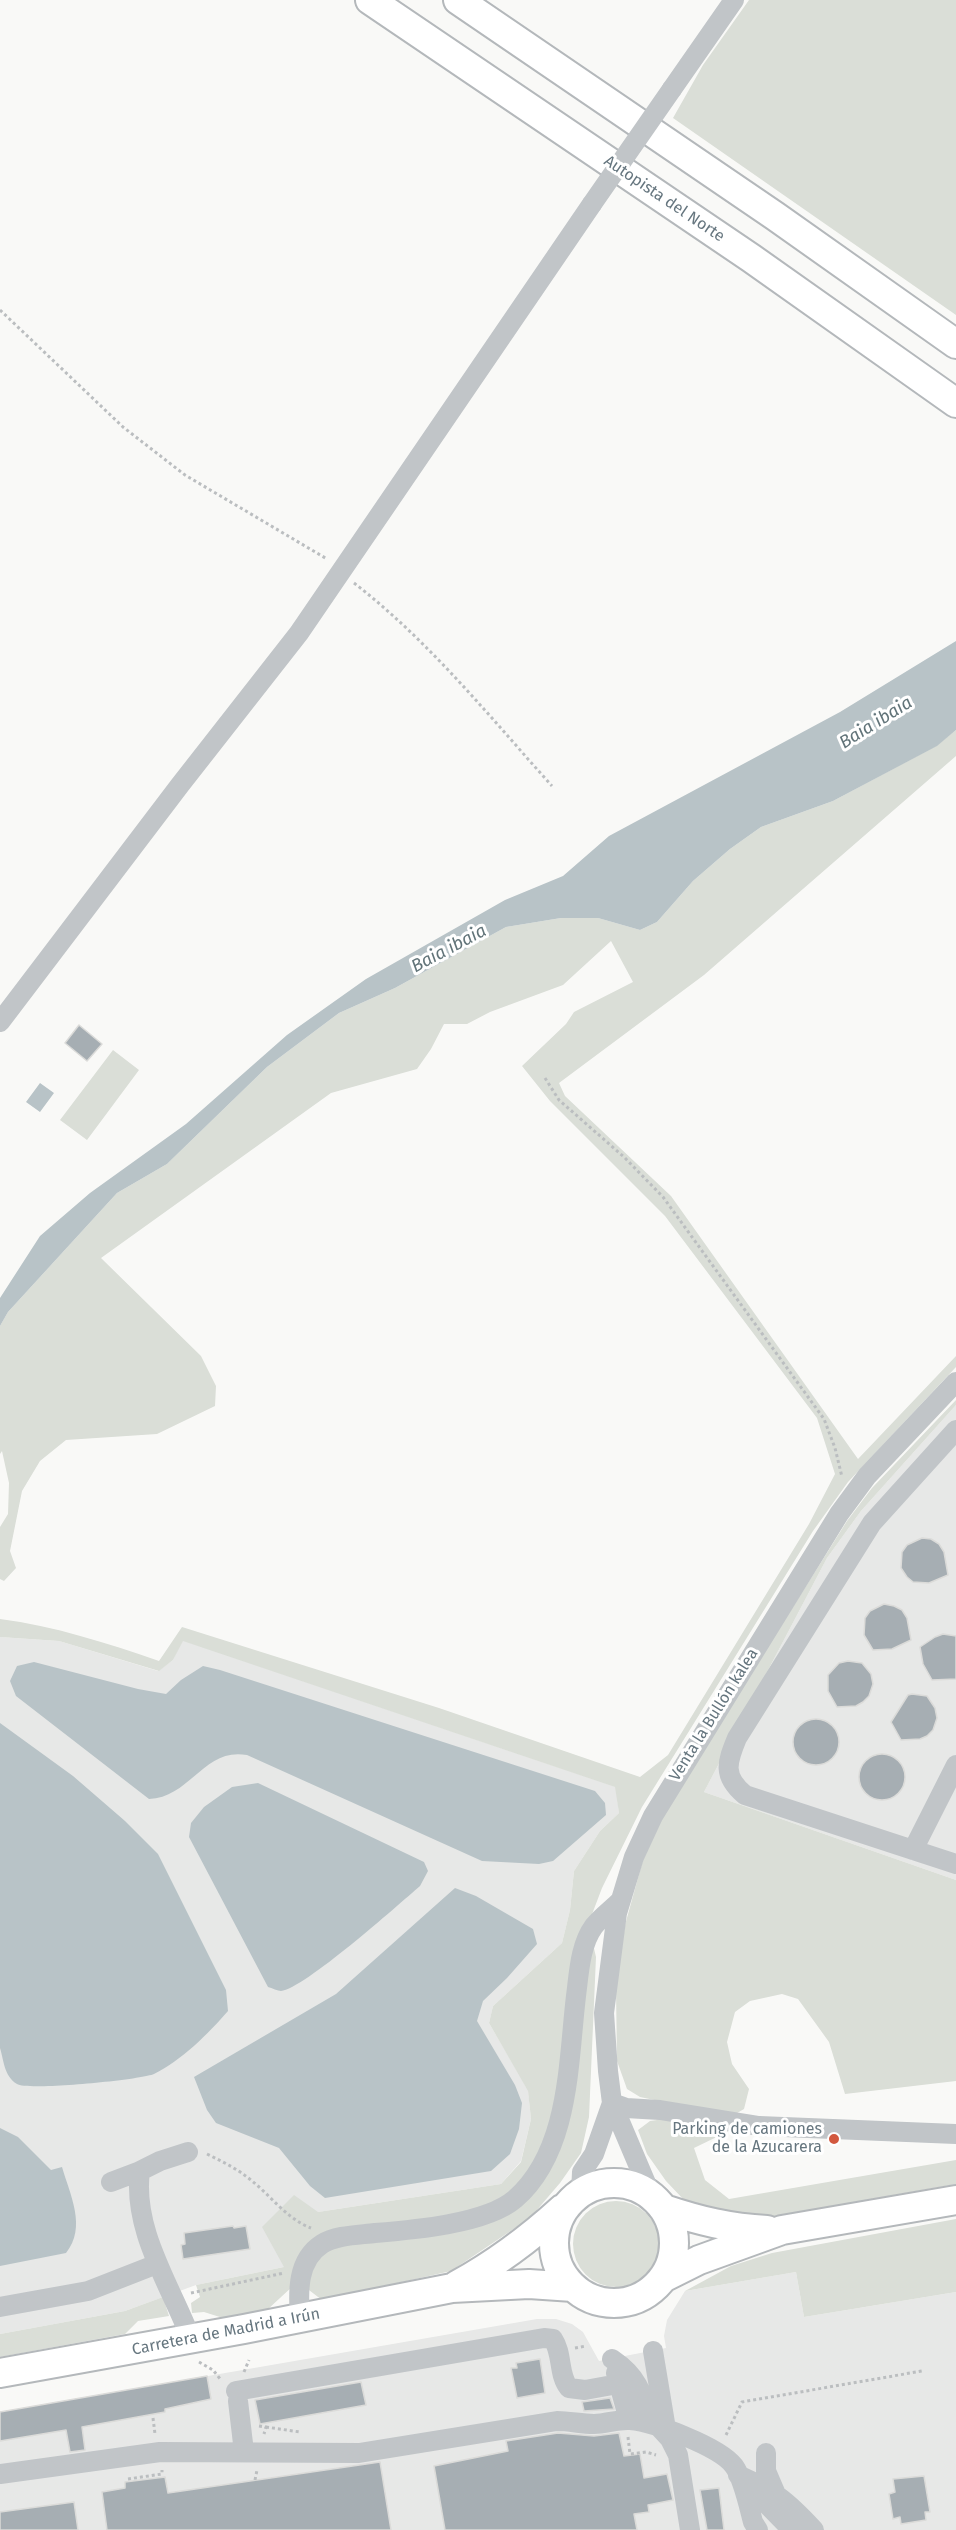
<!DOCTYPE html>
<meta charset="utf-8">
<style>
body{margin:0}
canvas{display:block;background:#f9f9f7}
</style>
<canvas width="956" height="2530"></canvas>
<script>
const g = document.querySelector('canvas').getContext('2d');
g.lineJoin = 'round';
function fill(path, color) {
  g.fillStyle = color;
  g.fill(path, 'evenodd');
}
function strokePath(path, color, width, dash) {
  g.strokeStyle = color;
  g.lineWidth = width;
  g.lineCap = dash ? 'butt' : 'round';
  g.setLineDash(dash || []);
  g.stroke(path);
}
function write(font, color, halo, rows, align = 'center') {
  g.font = font + ' "Fira Sans",sans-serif';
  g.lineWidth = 6;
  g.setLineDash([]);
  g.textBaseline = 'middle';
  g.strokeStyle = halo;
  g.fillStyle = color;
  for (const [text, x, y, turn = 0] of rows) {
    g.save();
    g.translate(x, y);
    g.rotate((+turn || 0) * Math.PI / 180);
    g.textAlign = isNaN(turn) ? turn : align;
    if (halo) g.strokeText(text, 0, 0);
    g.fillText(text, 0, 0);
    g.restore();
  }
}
const built = new Path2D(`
 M956,1405v475l-252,-88 123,-234 34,-47z
 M0,1637l59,4 99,30 15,-11 9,-20 434,147 3,26 -19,18 -26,40 -4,39 -8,33 -69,63 -4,17 39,67 3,29 -10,42 -20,23 -183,28 -34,55 -88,18 -71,26 -125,23z
 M796,2272l8,45 152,-25v238h-956v-118l537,-93h19l16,5 11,8 16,29 67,-13 -2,-12 3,-16 18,-29z`);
const green = new Path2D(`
 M749,0h207v315l-283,-197 30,-53z
 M956,730v26l-252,219 -145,108 6,13 106,100 187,263 98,-103v11l-108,115 -35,49 -171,276 -40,81 -24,63 -20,152 -13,43 -35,53 -37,14 -152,22 -28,51 -26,24 -44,8 -19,-6 -12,1 -1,-10 9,-6 -4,-12 88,-18 -22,-40 32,-32 24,17 183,-28 20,-22 10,-43 -3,-28 -39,-68 4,-17 69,-63 8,-33 4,-39 26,-40 19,-18 -4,-26 -432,-146 -10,19 -14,11 -100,-30 -59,-4v-18c54,7 107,24 159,42l23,-34 257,81 201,69 28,-22 141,-231 26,-50 -18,-56 -152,-202 -115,-115 -28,-35 44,-42 8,-12 59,-30 -22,-41 -48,44 -73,27 -23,12h-23l-13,25 -14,20 -86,24 -230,165 100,98 15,30 -1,20 -58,28 -91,6 -26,21 -18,30 -12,60 6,17 -12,13 -4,-2v-52l8,-13 1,-31 -7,-32 -2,3v-128l8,-14 109,-119 50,-29 100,-97 72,-54 56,-25 111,-61 55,-9h37l42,12 17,-8 36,-41 37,-32 31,-22 72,-26 103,-55z
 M113,1050l26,20 -52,70 -27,-20z
 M956,1400v5l-95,106 -34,47 -123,234 252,88v201l-111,13 -16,-52 -31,-43 -16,-5 -32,7 -15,11 -8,30 5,22 17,25 -5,20 -12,7 -92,-19 -13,-8 -10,-28 -1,-71 9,-65 18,-65 26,-56 178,-283 25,-33z
 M592,1940l4,17 -7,160 -8,36 -21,30 -30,35 -79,53 -129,29 -17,-13 8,-24 16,-16 113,-16 98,-53z
 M671,2118l58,13 -35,17 11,32 24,19 227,-39v24l-203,36 -55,-10 -14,-10 -18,-19 -19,-27 -9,-24 12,-9z
 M573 2244a43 43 0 1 1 86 0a43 43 0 1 1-86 0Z
 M956,2219v73l-152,25 -8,-45 -111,19 46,-25 41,-13z
 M163,2297l6,19 -31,5 -13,13 -125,23v-23l125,-23z`);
const water = new Path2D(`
 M956,641v89l-19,16 -104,55 -72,26 -31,22 -37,32 -36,41 -17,8 -42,-12h-37l-55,9 -111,61 -56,25 -72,54 -100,97 -50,29 -109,119 -8,14v-28l40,-62 50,-43 96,-69 101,-89 79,-56 139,-79 58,-24 46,-40 231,-124z
 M40,1083l14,10 -14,19 -14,-10z
 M34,1662l104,27 28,5 15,-14 22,-14 17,4 375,121 10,12 1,12 -53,46 -14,3 -57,-3 -235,-106c-43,-8 -56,42 -98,44l-133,-103 -6,-15 7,-15z
 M0,1723l73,53 52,45 33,33 68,136 2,21c-20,23 -46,49 -74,63 -14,6 -127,17 -137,10 -13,-8 -13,-23 -17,-36z
 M258,1783l166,79 4,9 -8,15c-22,19 -116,103 -139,105 -3,0 -9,-3 -13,-4l-79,-150 2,-14 13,-16 28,-20z
 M455,1888l21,8 57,33 4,15 -30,34 -24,23 -6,20 38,64 7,18 -3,26 -9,25 -19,17 -166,27 -15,-12 -31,-38 -63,-25 -9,-13 -13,-33 142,-83z
 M0,2128l18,9 33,33 11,-3c8,28 25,60 4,86l-66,13z`);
const building = new Path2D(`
 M79,1025l23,19 -15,17 -22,-18z
 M922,1538l9,1 8,5 5,8 4,23 -19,8 -16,-1 -6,-5 -6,-9 1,-16 5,-7z
 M884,1604l10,2 8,4 5,8 4,22 -19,9 -19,1 -9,-15 1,-17 5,-7z
 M943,1634l13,2v43l-24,1 -9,-16 -3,-17 15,-10z
 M848,1661l14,2 9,11 2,10 -4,12 -6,6 -7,4 -19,1 -9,-16v-16l11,-12z
 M912,1694l15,2 8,12 2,10 -4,12 -6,6 -7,3 -19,1 -10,-18 17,-27z
 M793 1742a23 23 0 1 1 46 0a23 23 0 1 1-46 0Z
 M859 1777a23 23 0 1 1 46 0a23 23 0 1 1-46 0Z
 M233,2226l1,2 12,-2 4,23 -67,10 -2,-14 4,-1 -1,-11z
 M540,2359l5,34 -28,5 -6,-30h6l-1,-5z
 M207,2376l4,23 -46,10v3l-83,15 3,23 -15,2 -4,-22 -66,11v-29z
 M361,2382l5,23 -106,19 -5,-24z
 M610,2398l4,11 -30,2 -2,-9z
 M558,2433l36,3 25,-3 5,23 16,-2 4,24 23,-4 6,26 -25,5 1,7 -15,2 3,16h-192l-11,-64 74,-15 -2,-10z
 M380,2462l11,68h-284l-5,-38 23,-4v-6l40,-5 3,16z
 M924,2476l6,36h-5l1,8 -25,4 -1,-7 -7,2 -4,-25 6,-2 -2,-13z
 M719,2488l5,42h-17l-7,-40z
 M74,2502l4,28h-78v-18z`);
const path = new Path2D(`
 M0,310l123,117 62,48 142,84
 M354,583c75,58 135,133 198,203
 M545,1078l14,22 65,57 39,40 161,222 11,29 7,29
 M207,2154c16,8 31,15 45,27 19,15 35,38 59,47
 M191,2293l93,-20
 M575,2348l11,-2
 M199,2362l14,8 8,10
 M244,2372l5,-12
 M153,2418l2,16
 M259,2426l7,1 -2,7
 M266,2427l34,5
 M726,2435l16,-33 180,-31
 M628,2437l2,17 16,-2 10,3
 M128,2479l34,-5v-4
 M255,2480l2,-10`);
const minor = new Path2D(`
 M672,89l62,-89
 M0,1022l180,-237 119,-152 293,-429
 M956,1430l-84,93 -135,215c-10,24 -15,38 8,57l211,69
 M913,1850l43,-85
 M612,2103l14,5 34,2 99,16 197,8
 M188,2152l-28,9 -20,10c-8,59 31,115 51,168
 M111,2182l29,-11
 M581,2193l1,-21 12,-18 18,-51
 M651,2195l-39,-92 -4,-32 -4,-58 13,-100 17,-56 19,-41 186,-302 28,-38 89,-94
 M0,2307l88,-16 69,-27
 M300,2318c-2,-26 -3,-58 22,-74 14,-9 37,-9 53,-11 37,-3 111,-9 140,-34 55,-48 53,-136 61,-203 3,-23 4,-51 18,-70 7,-9 18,-17 26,-25
 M653,2351l13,78
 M612,2359c27,18 30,34 38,65
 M616,2373l13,47
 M236,2391l308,-53 9,1c10,15 5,36 16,49l16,2 33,-6
 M238,2401l6,51
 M658,2426l12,13 8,16 12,75
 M766,2453v18l9,21
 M0,2474l160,-22 199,1 198,-32c13,0 24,3 37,3 12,0 24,-5 36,-4 24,2 90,27 104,46 9,12 15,41 19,56l5,8
 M738,2475c38,17 48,25 76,55
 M749,2486l43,44`);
const highway = new Path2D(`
 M370,0l381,258 205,145
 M458,0l317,216 181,128
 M554 2243a60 60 0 1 1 120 0a60 60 0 1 1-120 0Z
 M664,2209c36,12 65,19 103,21
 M663,2278l36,-18 83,-30 174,-30
 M457,2285c40,-22 71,-45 105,-76
 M0,2373l244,-44 208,-41 77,-4 44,3`);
const minorBridge = new Path2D(`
 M592,204l80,-115`);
const markers = [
 [834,2139,6,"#d2583e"]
];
const streetNames = [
 ["Autopista del Norte",664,199,34],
 ["Venta la Bullón kalea",714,1715,-58],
 ["Carretera de Madrid a Irún",226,2332,-11]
];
const poiNames = [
 ["Parking de camiones",822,2130],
 ["de la Azucarera",822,2148]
];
const waterNames = [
 ["Baia ibaia",876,723,-32],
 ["Baia ibaia",449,949,-28]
];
fill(built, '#e7e8e7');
fill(green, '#daded7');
fill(water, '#b8c3c7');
fill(building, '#a6aeb3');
strokePath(building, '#dbdbd9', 1.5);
strokePath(highway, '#b4b8bb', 32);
strokePath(path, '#bbbec0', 3, [3, 3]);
strokePath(minor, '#c1c5c8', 20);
strokePath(highway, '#fff', 28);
strokePath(minorBridge, '#c1c5c8', 20);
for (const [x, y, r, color] of markers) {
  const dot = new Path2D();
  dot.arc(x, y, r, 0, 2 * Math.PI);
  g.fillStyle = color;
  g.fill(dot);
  strokePath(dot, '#fff', 2);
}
write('16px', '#66767f', '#fff', streetNames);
write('16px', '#66767f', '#fff', poiNames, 'right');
write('italic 18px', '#627479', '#fff', waterNames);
</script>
